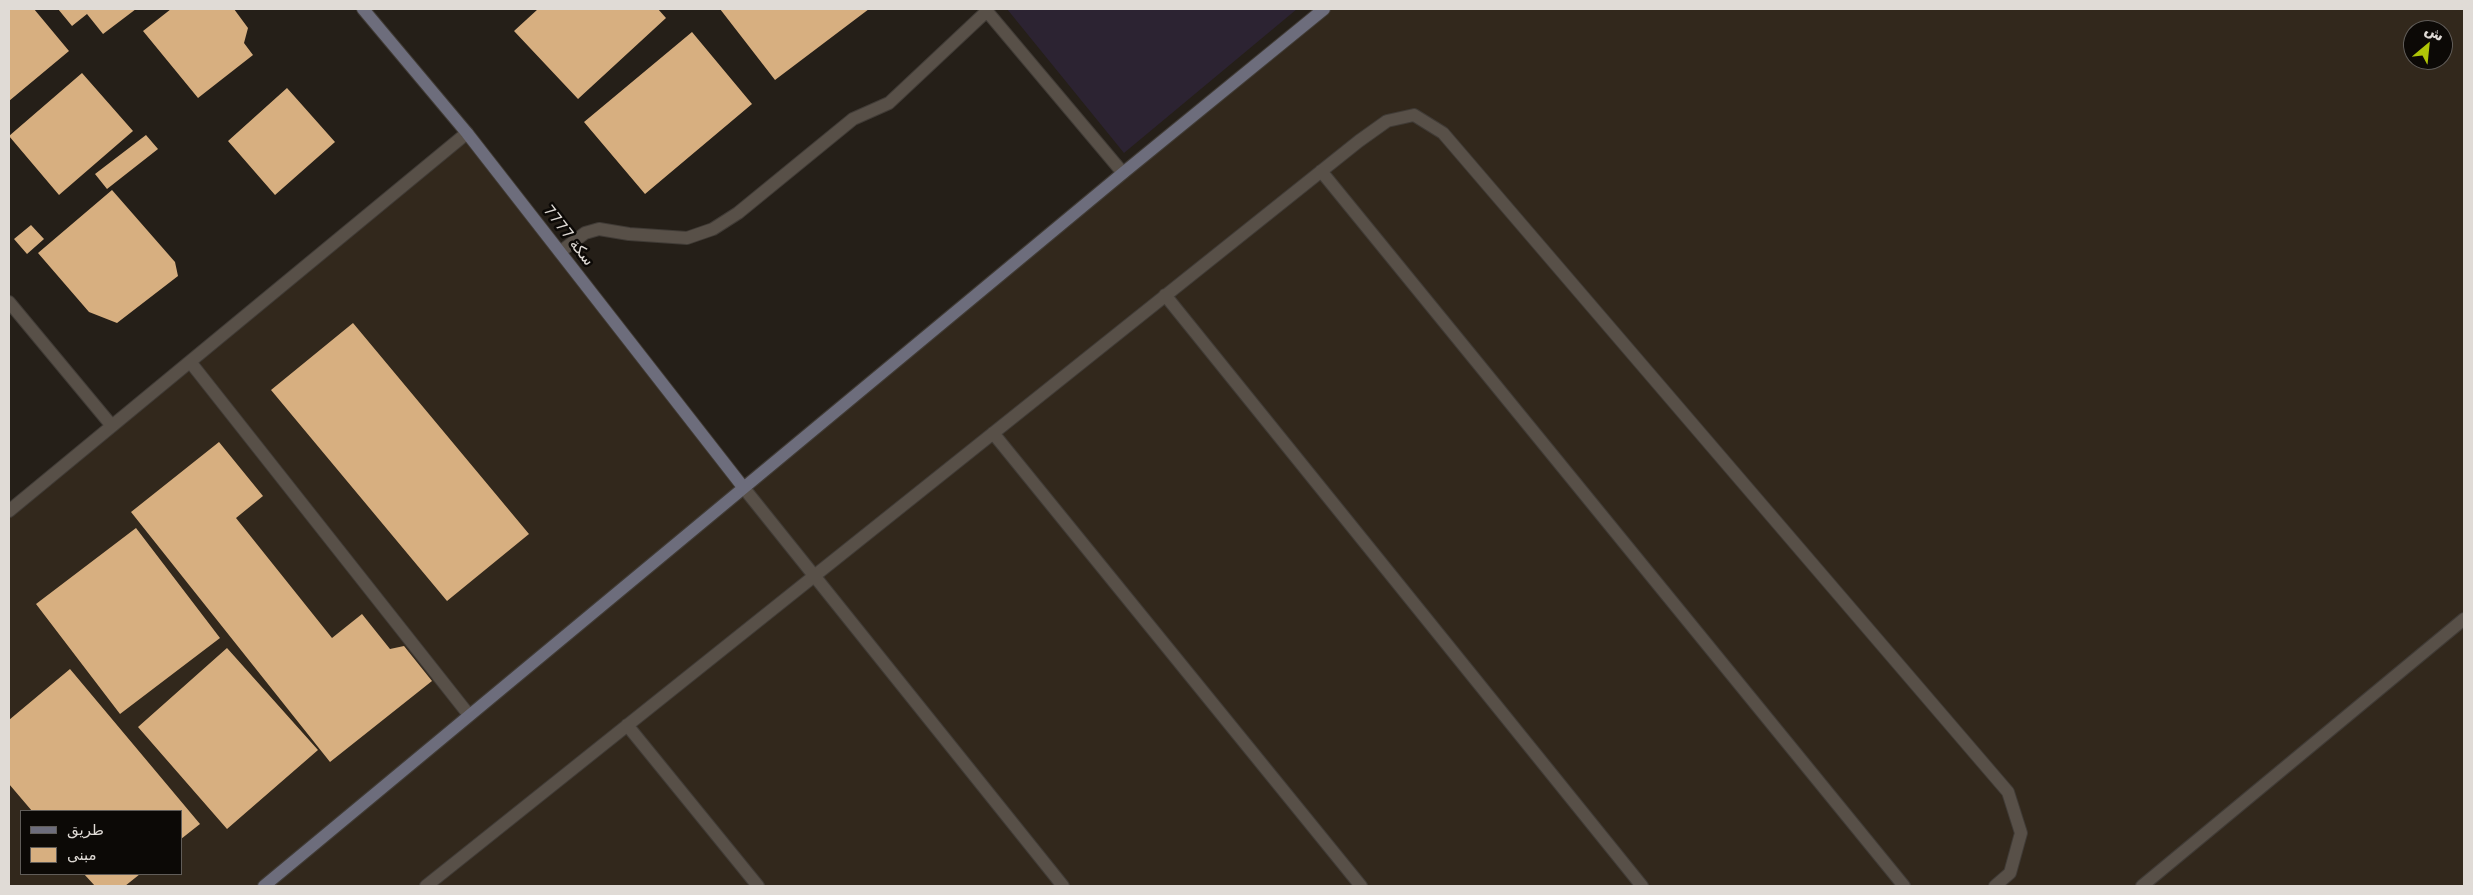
<!DOCTYPE html>
<meta charset="utf-8">
<style>
body{margin:0}
#map{position:relative;width:2473px;height:895px;overflow:hidden;background:#251f18;font-family:"DejaVu Sans",Vazirmatn,sans-serif}
canvas{display:block}
.frame{position:absolute;inset:0;border:10px solid #e0dbd6;pointer-events:none}
.legend{position:absolute;left:20px;top:810px;width:162px;height:65px;box-sizing:border-box;background:#0c0906;border:1px solid #615d59;margin:0;padding:6px 9px;list-style:none;font-size:15px;color:#e0dbd6}
.legend li{display:flex;align-items:center;gap:10px;height:25px}
.legend b{width:25px;border:1px solid #615d59}
.north{position:absolute;left:2403px;top:20px;width:50px;height:50px;box-sizing:border-box;background:#0c0906;border:1px solid #615d59;border-radius:50%;rotate:28deg;font-size:14px;font-weight:700;line-height:20px;text-align:center;color:#e0dbd6}
.north::after{content:'';display:block;margin:auto;width:18px;height:22px;background:#afc507;clip-path:polygon(50% 0,100% 100%,50% 72%,0 100%)}
</style>
<div id="map">
<canvas width="2473" height="895"></canvas>
<div class="frame"></div>
<ul class="legend">
<li><b style="height:6px;background:#6d6d7c"></b>طريق</li>
<li><b style="height:14px;background:#d7af80"></b>مبنى</li>
</ul>
<div class="north">ش</div>
</div>
<script>
const g = document.querySelector('canvas').getContext('2d');
g.lineJoin = 'round';
function fill(path, color) {
  g.fillStyle = color;
  g.fill(path, 'evenodd');
}
function strokePath(path, color, width, dash) {
  g.strokeStyle = color;
  g.lineWidth = width;
  g.lineCap = dash ? 'butt' : 'round';
  g.setLineDash(dash || []);
  g.stroke(path);
}
function write(font, color, halo, rows, align = 'center') {
  g.font = font + ' "DejaVu Sans",Vazirmatn,sans-serif';
  g.lineWidth = 5;
  g.setLineDash([]);
  g.textBaseline = 'middle';
  g.strokeStyle = halo;
  g.fillStyle = color;
  for (const [text, x, y, turn = 0] of rows) {
    g.save();
    g.translate(x, y);
    g.rotate((+turn || 0) * Math.PI / 180);
    g.textAlign = isNaN(turn) ? turn : align;
    if (halo) g.strokeText(text, 0, 0);
    g.fillText(text, 0, 0);
    g.restore();
  }
}
const commercial = new Path2D(`
 M1007,9h290l-173,144z`);
const built = new Path2D(`
 M1330,9h1134v877h-2455v-372l458,-381 276,354zM2413,30h30v30h-30zM21,811h160v63h-160z`);
const building = new Path2D(`
 M9,9h25l35,42 -60,50z
 M58,9h78l-33,25 -16,-20 -15,12z
 M171,9h63l14,19 -4,15 9,12 -55,43 -55,-67z
 M538,9h120l8,9 -88,81 -64,-68z
 M720,9h149l-94,71z
 M692,32l60,72 -107,90 -61,-72z
 M82,73l51,58 -74,64 -50,-59z
 M287,88l48,54 -60,53 -47,-54z
 M146,135l12,14 -51,40 -12,-15z
 M112,190l63,72 3,14 -61,47 -28,-11 -51,-59z
 M31,225l13,14 -17,15 -13,-15z
 M353,323l176,211 -82,67 -176,-211z
 M219,442l44,54 -27,22 96,120 30,-24 28,35 14,-3 28,35 -102,81 -199,-250z
 M136,528l84,110 -100,76 -84,-110z
 M227,648l91,102 -91,79 -89,-102z
 M70,669l130,155 -19,15v-28h-149l-23,-27v-64z
 M84,874h56l-15,12h-30z`);
const lane = new Path2D(`
 M1321,171l583,715
 M1165,295l477,591
 M993,433l368,453
 M743,487l320,399
 M627,725l131,161
 M426,886l933,-745 28,-20 27,-6 29,18 565,659 13,41 -11,40 -15,13`);
const street = new Path2D(`
 M985,9l138,164
 M560,252l25,-19 14,-4 30,5 58,4 26,-9 25,-16 115,-94 36,-16 98,-92
 M9,302l103,124
 M191,363l278,352
 M9,511l458,-378
 M2142,886l322,-267`);
const secondary = new Path2D(`
 M363,9l104,124 276,354
 M264,886l859,-713 201,-164`);
const streetNames = [
 ["سكة 7777",568,236,52]
];
fill(commercial, '#2c2332');
fill(built, '#32281c');
fill(building, '#d7af80');
strokePath(lane, '#403b36', 14);
strokePath(street, '#403b36', 14);
strokePath(secondary, '#403b36', 14);
strokePath(lane, '#585048', 12);
strokePath(street, '#585048', 12);
strokePath(secondary, '#6d6d7c', 12);
write('15px', '#e0dbd6', '#0c0906', streetNames);
</script>
